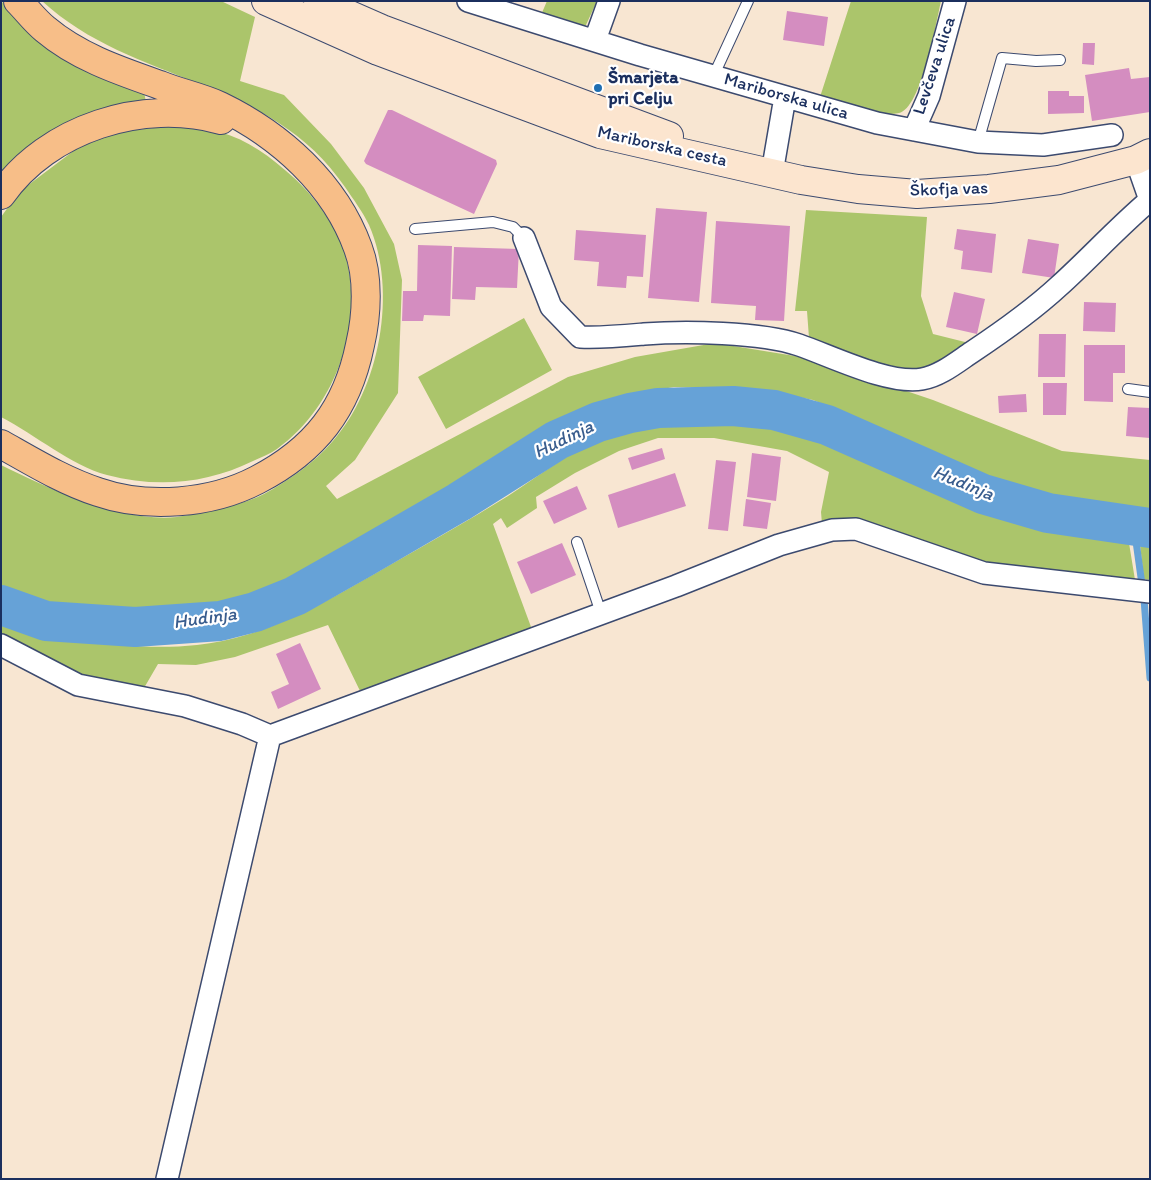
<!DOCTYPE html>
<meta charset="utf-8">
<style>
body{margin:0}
#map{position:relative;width:1151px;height:1180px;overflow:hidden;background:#f8e6d2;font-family:Itim,sans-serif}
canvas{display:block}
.frame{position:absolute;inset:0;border:2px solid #1b2f5e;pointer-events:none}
</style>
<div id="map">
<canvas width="1151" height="1180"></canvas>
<div class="frame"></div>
</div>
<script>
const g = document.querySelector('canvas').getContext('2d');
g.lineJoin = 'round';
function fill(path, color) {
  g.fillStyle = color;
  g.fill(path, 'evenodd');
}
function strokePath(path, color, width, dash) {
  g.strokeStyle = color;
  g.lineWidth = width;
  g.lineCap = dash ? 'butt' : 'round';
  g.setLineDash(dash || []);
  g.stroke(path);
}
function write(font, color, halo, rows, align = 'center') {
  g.font = font + ' Itim,sans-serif';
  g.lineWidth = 4.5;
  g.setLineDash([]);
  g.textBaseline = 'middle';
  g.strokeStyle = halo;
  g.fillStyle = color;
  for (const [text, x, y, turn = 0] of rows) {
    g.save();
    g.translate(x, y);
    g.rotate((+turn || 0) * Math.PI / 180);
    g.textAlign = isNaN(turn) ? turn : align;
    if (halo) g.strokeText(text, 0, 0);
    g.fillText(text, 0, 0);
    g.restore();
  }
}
const green = new Path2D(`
 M1,1l37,35 106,56 2,10 -145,74z
 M42,1h179l34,16 -15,64 44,14 47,49 33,44 30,56 8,36 -4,113 -43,67 -29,26 11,13 231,-122 67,-20 80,-14 86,14 43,13 89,30 129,51 88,9v53l-96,-11 -69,-18 -74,-34 -71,-39 -27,-11 -50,-10 -89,-3 -35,6 -40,13 -44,20 -70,37 -138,91 -59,28 -35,13 -49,10 -18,10 -43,3 -30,-6 -62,-3 -50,-17v-127c48,24 122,58 176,52 22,-3 69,-13 87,-23 24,-13 50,-31 68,-52 48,-53 66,-151 37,-217 -6,-13 -16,-26 -24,-38 -75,-111 -212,-102 -303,-186z
 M547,1h50l-12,26 -44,-12z
 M851,1h90c-5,22 -20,108 -42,112 -22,5 -58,-10 -79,-16z
 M171,126c16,2 34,1 49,6 28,8 51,25 73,45 20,18 42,47 51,74 22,70 -7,155 -67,198 -7,5 -16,8 -24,12 -47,23 -96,27 -146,14 -37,-10 -71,-40 -106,-58v-200l18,-25 65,-49 34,-11z
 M806,210l121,7 -6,79 12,38 36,9 -25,20 -35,10 -59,-18 -41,-17 -2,-27h-12z
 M524,318l28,52 -106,59 -28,-52z
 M737,419l36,5 46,13 82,40 74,33 70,20 84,13 6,37 -131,-14 -182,-42 -1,-12 8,-40 -42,-21 -73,-13h-56l-39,13 -44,22 -39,24 1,11 -30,20 -6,-10 -8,6 41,111 -173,58 -33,-68 -93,32 -39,8 -38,-1 -14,24 -68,-14 -75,-36v-19c65,19 128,33 196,26 69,-7 132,-45 191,-79 40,-23 80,-45 120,-70 32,-21 64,-46 99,-60 41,-15 86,-16 130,-17z
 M1140,545l10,1v34l-6,-1z`);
const stream = new Path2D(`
 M1134,527l10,72 6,79`);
const river = new Path2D(`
 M1,605l45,16 89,6 85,-6 35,-9 40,-16 69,-39 95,-55 98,-62 41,-18 32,-9 28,-5 75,-2 41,4 53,15 156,69 65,19 102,15`);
const building = new Path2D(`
 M787,11l41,6 -4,29 -41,-6z
 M1083,43h12l-1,22 -12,-1z
 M1129,68l2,11 19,-2v35l-58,9 -7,-46z
 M1048,91h21v5h15v17l-36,1z
 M388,110h4l104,50 1,4 -23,50 -108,-50 -2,-3z
 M656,208l51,4 -8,90 -51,-4z
 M716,221l74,5 -6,95 -29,-1 1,-14 -45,-3z
 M957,229l39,5 -4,39 -31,-4 2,-18 -9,-2z
 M576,230l70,5 -3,42 -16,-1 -1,12 -29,-2 2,-24 -25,-2z
 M1028,239l31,5 -5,34 -32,-5z
 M418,245l34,1 -2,70 -26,-1 -1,6h-21l1,-30h14z
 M454,247l65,2 -2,39 -41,-1 -1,13 -23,-1z
 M954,292l31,7 -8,35 -31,-7z
 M1084,302l32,1 -1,29 -32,-1z
 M1039,334h27l-1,43h-27z
 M1084,345h41v28h-12v29l-29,-1z
 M1043,383h24l-1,32h-23z
 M1026,394l1,18 -28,1 -1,-17z
 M1128,407l22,1v30l-24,-2z
 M662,448l3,11 -33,11 -4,-12z
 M752,453l29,4 -5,44 -29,-4z
 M716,460l20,2 -8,69 -20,-2z
 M675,473l11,33 -68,22 -10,-33z
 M577,486l10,23 -33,15 -11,-23z
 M746,499l25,4 -4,26 -24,-3z
 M562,543l14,32 -45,19 -14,-32z
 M300,643l21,46 -43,20 -7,-17 18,-8 -13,-30z`);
const service = new Path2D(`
 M713,77l35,-76
 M978,142l24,-84 34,3 24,-1
 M415,229l78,-7 20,5 11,11
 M1128,389l22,3
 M577,542l24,71`);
const minor = new Path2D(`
 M468,1l172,54 237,68 101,19 65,3 69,-10
 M595,40l14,-39
 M914,130l15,-34 26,-95
 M1136,160l14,40
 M772,173l13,-76
 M524,238l27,69 29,30c22,1 42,-1 64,-3 41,-3 117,-2 155,11 32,11 90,40 123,34 18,-3 35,-17 50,-27 30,-20 60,-41 87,-66 31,-28 59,-59 91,-86
 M1,645l77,40 107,21 57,18 28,12 -103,443
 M270,736l406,-150 103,-41 53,-15 24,-1 128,44 166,19`);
const secondary = new Path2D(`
 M266,1l112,50 222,83 201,46 57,9 59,5 72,-5 70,-9 77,-20 14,-7
 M318,1l64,28 287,107`);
const motorway = new Path2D(`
 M1,195c47,-67 142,-97 220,-75
 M1,444c32,18 63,37 97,48 49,17 113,12 159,-12 58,-30 90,-71 103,-135 7,-30 9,-68 -2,-97 -23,-64 -78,-113 -138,-142 -19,-9 -41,-13 -60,-21 -40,-14 -82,-28 -115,-56 -10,-8 -18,-19 -27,-28`);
const markers = [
 [598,88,5,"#1f6fb2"]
];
const streetNames = [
 ["Levčeva ulica",935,66,-72],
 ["Mariborska ulica",786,97,16],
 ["Mariborska cesta",662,147,13],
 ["Škofja vas",949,190,-2]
];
const poiNames = [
 ["Šmarjeta",608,78],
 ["pri Celju",608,99]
];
const waterNames = [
 ["Hudinja",564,440,-26],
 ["Hudinja",963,484,22],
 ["Hudinja",205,619,-8]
];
fill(green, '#abc56b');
strokePath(stream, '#66a2d7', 7);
strokePath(river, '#66a2d7', 40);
fill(building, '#d48dc0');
strokePath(service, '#3c4a6f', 12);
strokePath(minor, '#3c4a6f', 24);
strokePath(secondary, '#3c4a6f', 30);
strokePath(motorway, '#3c4a6f', 30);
strokePath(service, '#fff', 10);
strokePath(minor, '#fff', 21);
strokePath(secondary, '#fce5cf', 28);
strokePath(motorway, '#f7be88', 28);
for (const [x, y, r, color] of markers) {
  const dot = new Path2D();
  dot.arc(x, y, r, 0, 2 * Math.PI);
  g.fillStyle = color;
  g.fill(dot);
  strokePath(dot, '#fff', 2);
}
write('18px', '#1b2f5e', '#fff', streetNames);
write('bold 18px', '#1b2f5e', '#fff', poiNames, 'left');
write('italic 19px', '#395d8e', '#fff', waterNames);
</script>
